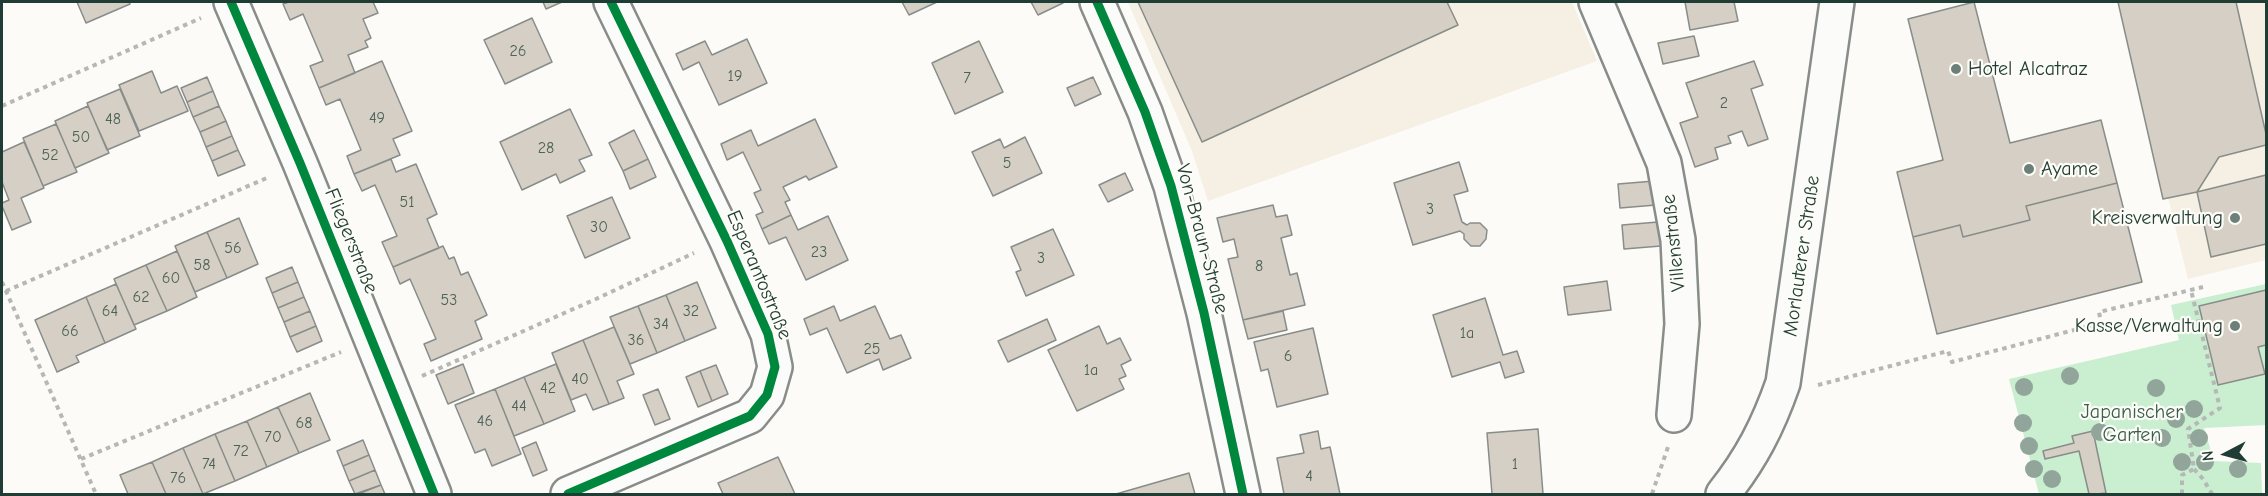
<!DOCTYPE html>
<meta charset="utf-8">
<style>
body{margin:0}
#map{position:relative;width:2268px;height:496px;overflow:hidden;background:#fcfbf8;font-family:"Comic Neue",sans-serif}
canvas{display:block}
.frame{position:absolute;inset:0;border:3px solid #1f3d34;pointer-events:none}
.north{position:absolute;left:2196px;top:424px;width:60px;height:60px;-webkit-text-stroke:4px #fdfcf7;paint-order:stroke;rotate:264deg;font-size:16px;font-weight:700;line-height:24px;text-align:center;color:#1f3d34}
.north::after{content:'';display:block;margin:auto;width:21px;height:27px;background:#1f3d34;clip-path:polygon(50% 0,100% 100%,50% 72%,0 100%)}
</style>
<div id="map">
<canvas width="2268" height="496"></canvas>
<div class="frame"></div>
<div class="north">N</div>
</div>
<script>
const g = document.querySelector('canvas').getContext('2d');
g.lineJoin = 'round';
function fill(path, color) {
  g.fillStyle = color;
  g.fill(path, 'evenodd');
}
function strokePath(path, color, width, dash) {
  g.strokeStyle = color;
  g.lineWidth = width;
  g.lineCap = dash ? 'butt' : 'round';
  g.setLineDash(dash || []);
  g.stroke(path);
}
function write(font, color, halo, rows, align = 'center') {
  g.font = font + ' "Comic Neue",sans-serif';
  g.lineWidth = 4.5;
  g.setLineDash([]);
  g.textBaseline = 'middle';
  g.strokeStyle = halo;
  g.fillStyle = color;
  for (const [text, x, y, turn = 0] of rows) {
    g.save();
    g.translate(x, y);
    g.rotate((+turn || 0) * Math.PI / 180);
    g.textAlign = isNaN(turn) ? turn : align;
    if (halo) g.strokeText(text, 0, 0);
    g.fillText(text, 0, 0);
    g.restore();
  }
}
const built = new Path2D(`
 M1128,2h444l25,59 -389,140 -16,-50z
 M2120,2h146v258l-78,19z`);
const green = new Path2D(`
 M2266,284v141l-62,3 10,33 47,2 1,31h-223l-30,-115 170,-39 -8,-35z`);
const building = new Path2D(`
 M77,2h52l1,2 -44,19z
 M289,2h84l5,11 -15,6 8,19 -6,3 3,6 -20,8 7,18 -36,15 -9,-22 13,-5 -20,-47 -13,6 -7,-16z
 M543,2h19l-16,7z
 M902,2h35l-28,13z
 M1031,2h31l1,1 -25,12z
 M1138,2h309l11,23 -256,117z
 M1685,2h49l4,19 -48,9z
 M1974,2l36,141 91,-23 16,63 -91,23 4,14 -67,17 -3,-12 -47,12 -16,-65 46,-12 -35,-141z
 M2118,2h118l30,132v11l-47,12 -22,35 -34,7z
 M532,18l20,44 -47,22 -21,-44z
 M1694,36l5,20 -36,8 -5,-21z
 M747,39l20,44 -48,22 -20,-43 -16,8 -7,-16 29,-13 7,14z
 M979,41l24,51 -48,22 -23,-51z
 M382,61l30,70 -19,8 7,16 -46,19 -7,-18 14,-6 -21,-51 -14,6 -7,-17z
 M1754,61l9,24 -12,4 17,50 -20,7 -6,-15 -14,5 3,7 -16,5 3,11 -23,8 -15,-44 18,-6 -12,-34z
 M152,71l9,22 16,-7 11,25 -49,20 -20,-46z
 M207,77l6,14 -26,11 -6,-14z
 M1093,77l8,17 -26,12 -8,-18z
 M120,89l20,47 -33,14 -20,-47z
 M213,91l6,15 -26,11 -6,-15z
 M88,106l21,47 -34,15 -20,-47z
 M219,106l7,15 -26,11 -7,-15z
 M570,109l22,46 -13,5 6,11 -25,12 -4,-9 -34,16 -22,-48z
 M815,119l22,48 -28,13 -3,-4 -23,11 7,13 -5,2 6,13 -29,14 -6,-14 7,-3 -9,-19 7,-3 -18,-38 -16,8 -6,-16 30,-14 7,16z
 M226,121l6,15 -26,11 -6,-15z
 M56,124l21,48 -34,14 -20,-48z
 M634,130l14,29 -25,12 -14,-28z
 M232,136l6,14 -26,11 -6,-14z
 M1025,137l17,36 -49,23 -21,-44 28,-13 4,9z
 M24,142l20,46 -23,10 10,24 -19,8 -10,-24v-3l7,-3 -7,-18v-30z
 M238,150l7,15 -27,11 -6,-15z
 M391,159l5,13 20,-8 21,50 -10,5 12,29 -46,19 -11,-25 15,-6 -22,-51 -13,6 -8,-17z
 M648,159l8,18 -26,12 -7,-18z
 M1459,162l9,29 -14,4 8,27 5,3 3,-2h10l7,7 -1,9 -6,7h-9l-7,-7v-5l-4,-3 -47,14 -19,-62z
 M1125,173l8,17 -25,12 -9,-17z
 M2266,175v69l-55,13 -14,-65z
 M1654,181l2,24 -36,3 -2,-24z
 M2117,183l25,99 -205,52 -24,-97 47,-12 3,12 67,-17 -4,-14z
 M612,197l18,41 -45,20 -18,-42z
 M1273,205l3,12 11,-2 5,20 -11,3 9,37 7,-2 8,32 -62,15 -15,-61 10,-2 -4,-18 -11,3 -6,-24z
 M791,215l7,15 30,-14 20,44 -42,20 -20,-43 -17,7 -7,-15z
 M239,218l19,46 -31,14 -20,-46z
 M1658,222l3,24 -37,3 -2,-24z
 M1053,229l21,46 -48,21 -10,-24 5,-2 -10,-23z
 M207,232l20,46 -32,14 -20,-46z
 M443,246l6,13 5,-2 7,18 7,-3 19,43 -12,6 7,18 -51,22 -7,-17 12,-5 -26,-60 -10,5 -7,-17z
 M177,251l20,46 -30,14 -21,-46z
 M146,265l21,46 -33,14 -20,-46z
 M292,267l6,15 -26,11 -6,-15z
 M1607,281l4,29 -43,5 -4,-28z
 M298,282l6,15 -26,11 -6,-15z
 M697,282l19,46 -31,13 -19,-46z
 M116,284l20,45 -31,14 -19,-46z
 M2266,290v55l-8,2 7,27 -47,11 -19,-79z
 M666,295l19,46 -28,12 -19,-47z
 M86,297l19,46 -29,13 3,6 -22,10 -22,-52z
 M304,297l6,14 -26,11 -6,-14z
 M1485,298l18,57 14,-4 7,21 -19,6 -5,-16 -48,15 -19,-62z
 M638,306l19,47 -27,11 -20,-47z
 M834,306l6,15 35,-15 15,33 11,-4 10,23 -28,12 -4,-11 -32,14 -20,-45 -17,7 -6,-16z
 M310,311l6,15 -26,11 -6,-15z
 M1283,311l4,19 -39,9 -5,-19z
 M1047,319l9,21 -48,22 -10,-21z
 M316,326l6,15 -25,11 -7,-15z
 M1099,326l8,18 13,-6 11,22 -10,5 5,11 -7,3 5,10 -47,22 -29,-61z
 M614,327l20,47 -17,7 7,17 -15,6 -26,-64z
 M1313,328l15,66 -51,13 -9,-38 -7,2 -7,-29z
 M583,340l26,64 -16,6 -7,-16 -15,6 -19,-47z
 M463,364l11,29 -26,11 -12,-29z
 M556,364l19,47 -31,13 -20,-47z
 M716,365l12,29 -16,7 -12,-30z
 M700,371l12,30 -14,6 -12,-30z
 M524,377l20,47 -30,12 -19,-47z
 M495,389l26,65 -29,12 -7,-17 -10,4 -20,-48z
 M658,389l12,30 -15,6 -12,-30z
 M310,393l20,47 -31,13 -21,-46z
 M278,407l21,46 -32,14 -20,-46z
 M247,421l20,46 -32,14 -20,-47z
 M1538,429l5,65h-51l-5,-61z
 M1318,431l3,18 9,-2 10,47h-56l-7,-36 27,-5 -4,-18z
 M2093,431l13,62 -9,1h-8l-10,-43 -34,8 -2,-8 31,-8 -2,-7z
 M215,434l20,47 -32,13 -20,-46z
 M363,440l6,15 -26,11 -6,-15z
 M536,442l11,28 -14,6 -11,-28z
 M183,448l20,46h-37l-14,-32z
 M369,455l6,15 -26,11 -6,-15z
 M778,457l17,37h-72l-5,-11z
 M152,462l14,32h-38l-8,-19z
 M375,470l6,15 -26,9 -6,-13z
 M1189,473l6,21h-79z
 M381,485l4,9h-27z`);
const path = new Path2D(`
 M2,106l199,-88
 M2,282l94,212
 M6,291l263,-114
 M422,376l174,-77 98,-46
 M1818,385l130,-34 4,11 149,-39 -2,-11 104,-25
 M81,459l260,-107
 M2194,469l9,10 9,15
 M1652,494l16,-47
 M2104,494v-1
 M2182,494v-19l12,-6 -6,-40 32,-21 -29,-118`);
const minor = new Path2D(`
 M231,2l69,161 134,331
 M1097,2l48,110 26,74 33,127 39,181
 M1596,2l68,161 14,77 4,84 -8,91
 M568,494l182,-78 17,-21 8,-28 -7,-33 -41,-93 -116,-239
 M1723,494c28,-35 45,-68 60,-111l54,-381`);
const cycleway = new Path2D(`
 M231,2l69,161 134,331
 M1097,2l48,110 26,74 33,127 39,181
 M568,494l182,-78 17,-21 8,-28 -7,-33 -41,-93 -116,-239`);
const trees = [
 [2070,376],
 [2024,387],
 [2156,388],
 [2194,409],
 [2176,419],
 [2023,423],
 [2100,432],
 [2162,438],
 [2199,438],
 [2029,446],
 [2182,462],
 [2205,462],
 [2034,469],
 [2238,469],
 [2052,479]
];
const markers = [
 [1956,69,6,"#6c8079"],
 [2029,169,6,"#6c8079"],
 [2235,218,6,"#6c8079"],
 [2235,326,6,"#6c8079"]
];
const numberNames = [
 ["26",518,51],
 ["19",735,76],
 ["7",967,78],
 ["2",1724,103],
 ["49",377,118],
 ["48",113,119],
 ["50",81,137],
 ["28",546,148],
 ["52",50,155],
 ["5",1007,163],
 ["51",407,202],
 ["3",1430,209],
 ["30",599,227],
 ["56",233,248],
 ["23",819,252],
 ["3",1041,258],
 ["58",202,265],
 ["8",1259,266],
 ["60",171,278],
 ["62",141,297],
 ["53",449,300],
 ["64",110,311],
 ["32",691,311],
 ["34",661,324],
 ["66",70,331],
 ["1a",1467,333],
 ["36",636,340],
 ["25",872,349],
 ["6",1288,356],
 ["1a",1091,370],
 ["40",580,379],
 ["42",548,388],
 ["44",519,406],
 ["46",485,421],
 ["68",304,423],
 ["70",273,437],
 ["72",241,451],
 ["74",209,464],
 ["1",1515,464],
 ["4",1309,476],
 ["76",178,478]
];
const poiNames = [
 ["Hotel Alcatraz",1968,69],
 ["Ayame",2041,169],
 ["Kreisverwaltung",2223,218,"right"],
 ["Kasse/Verwaltung",2223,326,"right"]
];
const streetNames = [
 ["Von-Braun-Straße",1202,239,75],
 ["Fliegerstraße",351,241,68],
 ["Villenstraße",1674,243,-96],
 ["Morlauterer Straße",1802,256,-82],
 ["Esperantostraße",759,275,67]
];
const parkNames = [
 ["Japanischer",2132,412],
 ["Garten",2132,435]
];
fill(built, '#f5efe4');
fill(green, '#caeed0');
fill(building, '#d6cfc5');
strokePath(building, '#888d8a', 1.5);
strokePath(minor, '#888d8a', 38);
strokePath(path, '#b5b8b6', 4, [4.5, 4.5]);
strokePath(minor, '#fbfbf9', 33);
strokePath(cycleway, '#00873e', 9);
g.fillStyle = '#91a59a';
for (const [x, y] of trees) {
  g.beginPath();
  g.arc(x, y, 9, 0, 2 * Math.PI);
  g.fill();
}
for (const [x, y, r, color] of markers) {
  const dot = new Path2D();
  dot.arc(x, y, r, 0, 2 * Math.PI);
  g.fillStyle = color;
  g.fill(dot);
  strokePath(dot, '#fdfcf7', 2);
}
write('16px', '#4d6258', null, numberNames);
write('20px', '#1f3d34', '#fdfcf7', poiNames, 'left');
write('20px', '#1f3d34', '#fdfcf7', streetNames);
write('20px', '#395e4d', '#fdfcf7', parkNames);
</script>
